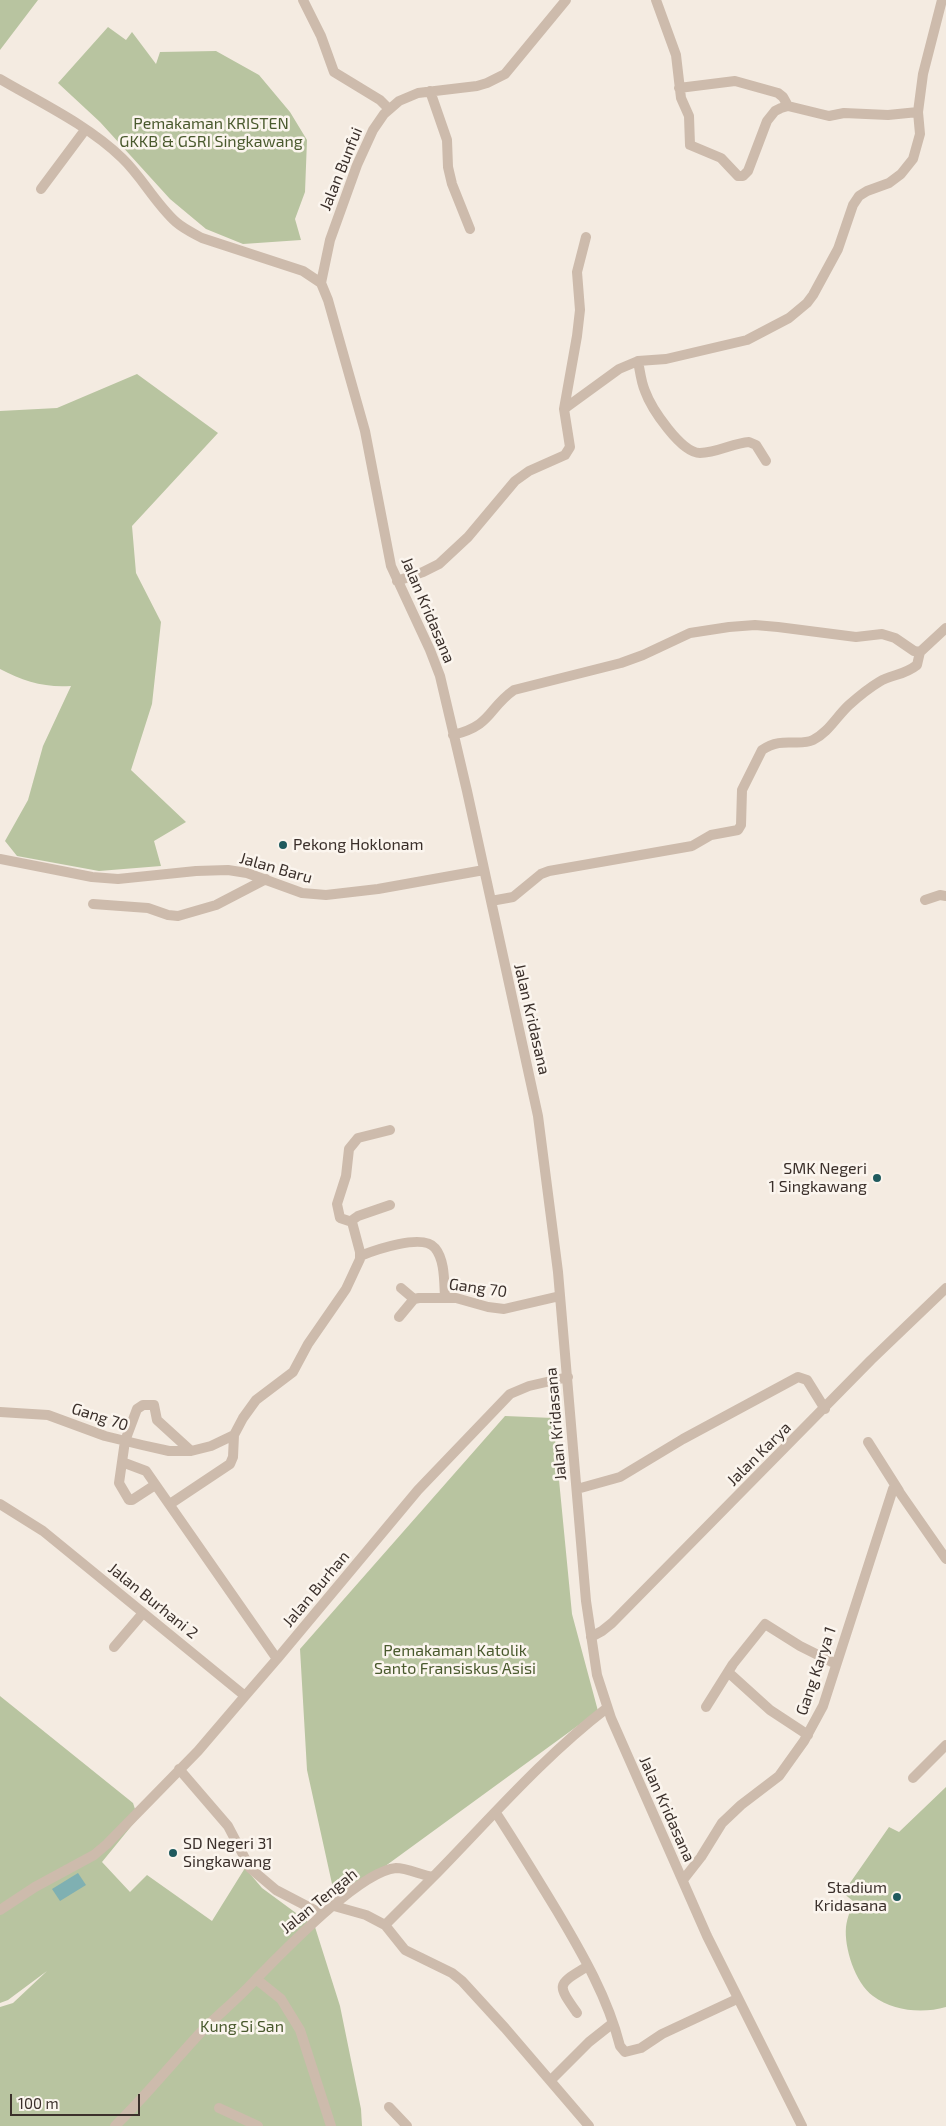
<!DOCTYPE html>
<style>
body{margin:0}
#map{position:relative;width:946px;height:2126px;overflow:hidden;background:#f4ebe1;font-family:"Exo 2",sans-serif}
canvas{display:block}
.scale{position:absolute;left:10px;top:2094px;width:130px;height:22px;box-sizing:border-box;border:2px solid #3b302b;border-top:0;padding-left:6px;font-size:15px;line-height:18px;white-space:nowrap;color:#3b302b;-webkit-text-stroke:4px #fbf5ee;paint-order:stroke}
</style>
<div id="map">
<canvas width="946" height="2126"></canvas>
<div class="scale">100 m</div>
</div>
<script>
const g = document.querySelector('canvas').getContext('2d');
g.lineJoin = 'round';
function fill(path, color) {
  g.fillStyle = color;
  g.fill(path, 'evenodd');
}
function strokePath(path, color, width, dash) {
  g.strokeStyle = color;
  g.lineWidth = width;
  g.lineCap = dash ? 'butt' : 'round';
  g.setLineDash(dash || []);
  g.stroke(path);
}
function write(font, color, halo, rows, align = 'center') {
  g.font = font + ' "Exo 2",sans-serif';
  g.lineWidth = 5;
  g.setLineDash([]);
  g.textBaseline = 'middle';
  g.strokeStyle = halo;
  g.fillStyle = color;
  for (const [text, x, y, turn = 0] of rows) {
    g.save();
    g.translate(x, y);
    g.rotate((+turn || 0) * Math.PI / 180);
    g.textAlign = isNaN(turn) ? turn : align;
    if (halo) g.strokeText(text, 0, 0);
    g.fillText(text, 0, 0);
    g.restore();
  }
}
const green = new Path2D(`
 M0,0h38l-38,50z
 M108,27l18,13 6,-8 24,32 4,-12 56,-1 43,24 31,37 17,28 -2,52 -10,27 6,21 -58,4 -37,-15 -36,-30 -70,-77 -42,-39z
 M137,374l81,59 -86,93 4,47 25,49 -9,82 -21,66 55,52 -32,19 7,25 -62,5 -82,-15 -12,-15 23,-41 15,-54 28,-60c-26,2 -48,-5 -71,-17v-258l57,-3z
 M505,1416l48,2 19,196 26,97 -262,191 -29,-132 -7,-121z
 M0,1696l133,107 5,15 -36,44 28,30 17,-17 65,46 33,-53 17,20 53,39 25,79 21,103 1,17h-362v-119l13,-4 34,-32 -39,29 -8,3z
 M946,1787v220c-24,7 -53,4 -73,-11 -18,-13 -29,-49 -27,-69 1,-9 5,-18 7,-26l-10,-8 46,-66 10,5z`);
const water = new Path2D(`
 M78,1873l8,12 -26,16 -8,-12z`);
const minor = new Path2D(`
 M303,0l18,36 13,36 46,28 9,9
 M656,0l20,55 5,43 8,18 1,29 31,13 17,18h5l5,-5 19,-50 8,-10 6,-3 7,-2 41,10 15,-3 44,2 30,-3
 M0,79c41,24 88,46 122,79 20,19 33,45 54,64 8,7 17,11 26,16l101,33 18,12 7,17 37,131 26,135 39,84 10,26 27,115 71,325 20,156 28,329 11,74 14,43 96,218 95,190
 M679,88l56,-7 43,12 5,4 5,9
 M430,91l17,49 1,27 4,17 18,45
 M41,189l44,-59
 M321,283l9,-43 27,-75 16,-35 11,-16 15,-13 19,-8 59,-7 10,-3 18,-9 61,-74
 M638,361c2,10 3,21 7,30 6,17 36,62 55,62 17,0 33,-10 49,-11l7,3 10,16
 M564,409l13,-73 3,-26 -3,-38 9,-35
 M397,581l26,-9 16,-8 29,-27 47,-56 14,-10 36,-16 5,-8 -6,-38 55,-40 19,-8 28,-2 81,-19 42,-22 18,-15 6,-8 25,-46 15,-44 6,-9 8,-5 22,-8 12,-9 12,-15 7,-25 -2,-22 5,-38 19,-74
 M453,735c40,-10 34,-26 61,-45l107,-27 22,-8 47,-22 39,-6 26,-2 23,2 78,10 26,-3 13,4 19,13 6,1 26,-24
 M0,859l92,18 26,2 78,-8 32,-1 19,3 55,20 24,2 52,-6 106,-19
 M925,900l15,-5 6,1
 M491,901l22,-4 28,-23 8,-3 143,-25 19,-11 27,-5 3,-5 1,-35 20,-40c20,-14 36,-3 51,-10 15,-7 24,-24 36,-35 9,-8 20,-17 30,-23 13,-8 24,-6 38,-17l3,-13
 M93,904l55,4 20,7 10,1 38,-11 50,-26
 M351,1221l7,-5 32,-11
 M360,1256c15,-6 63,-23 75,-8 10,12 9,34 10,49
 M401,1288l13,11
 M399,1317l15,-18 5,-1h37l32,9 16,2 56,-13
 M0,1412l48,3 57,21 37,9 27,6h22
 M234,1435l9,-17 13,-18 37,-28 15,-28 38,-55 14,-30v-7l-8,-30 -12,-4 -3,-14 9,-28 3,-27 9,-11 32,-8
 M868,1442l31,49
 M122,1462l24,9 131,188 141,-169 92,-96 19,-8 39,-9
 M155,1485l-23,15h-3l-10,-17 6,-42 12,-32 6,-4h11l3,15 34,31 20,-5 23,-11 -1,22 -3,7 -60,40
 M577,1489l43,-12 63,-38 115,-62 9,3 18,29
 M0,1504l43,27 202,165 32,-37
 M591,1637l11,-6 10,-8 259,-263 75,-72
 M114,1647l29,-34
 M728,1672l42,38 38,25
 M706,1707l27,-43 32,-40 35,22 36,18
 M179,1769l49,57 22,42 26,22 46,24
 M913,1778l33,-33
 M496,1813c21,32 41,65 61,98 25,42 51,87 63,135l5,6 16,-4 21,-14 75,-35
 M683,1880l18,-23 21,-34 19,-18 38,-29 25,-35 19,-35 70,-217 5,1 48,69
 M334,1906l32,9 19,10 20,25 47,23 10,8 43,47 84,98
 M0,1910l35,-23 59,-32 13,-11 91,-93 47,-55
 M385,1925l48,-48
 M256,1979l25,20 19,31 31,96
 M577,2013c-21,-30 -20,-28 11,-47
 M551,2080l38,-38 24,-19
 M389,2107l18,19
 M219,2108l39,18
 M115,2126c31,-30 58,-64 87,-95 18,-18 38,-34 55,-53 26,-26 103,-107 139,-110 11,0 25,7 37,9 56,-57 110,-120 174,-169`);
const markers = [
 [283,845,5,"#1f5a5e"],
 [877,1178,5,"#1f5a5e"],
 [173,1853,5,"#1f5a5e"],
 [897,1897,5,"#1f5a5e"]
];
const parkNames = [
 ["Pemakaman KRISTEN",211,124],
 ["GKKB & GSRI Singkawang",211,142],
 ["Pemakaman Katolik",455,1651],
 ["Santo Fransiskus Asisi",455,1669],
 ["Kung Si San",242,2027]
];
const streetNames = [
 ["Jalan Bunfui",341,169,-68],
 ["Jalan Kridasana",428,610,67],
 ["Jalan Baru",276,868,16],
 ["Jalan Kridasana",532,1019,77],
 ["Gang 70",478,1288,8],
 ["Gang 70",100,1417,18],
 ["Jalan Kridasana",556,1424,-95],
 ["Jalan Karya",759,1454,-45],
 ["Jalan Burhan",316,1589,-50],
 ["Jalan Burhani 2",153,1601,39],
 ["Gang Karya 1",816,1671,-71],
 ["Jalan Kridasana",667,1809,66],
 ["Jalan Tengah",319,1901,-39]
];
const poiNames = [
 ["Pekong Hoklonam",293,845],
 ["SMK Negeri",867,1169,"right"],
 ["1 Singkawang",867,1187,"right"],
 ["SD Negeri 31",183,1844],
 ["Singkawang",183,1862],
 ["Stadium",887,1888,"right"],
 ["Kridasana",887,1906,"right"]
];
fill(green, '#b8c4a0');
fill(water, '#7fb0b2');
strokePath(minor, '#cdbbac', 10);
for (const [x, y, r, color] of markers) {
  const dot = new Path2D();
  dot.arc(x, y, r, 0, 2 * Math.PI);
  g.fillStyle = color;
  g.fill(dot);
  strokePath(dot, '#fbf5ee', 2);
}
write('16px', '#4a5a2e', '#fbf5ee', parkNames);
write('16px', '#3b302b', '#fbf5ee', streetNames);
write('16px', '#3b302b', '#fbf5ee', poiNames, 'left');
</script>
